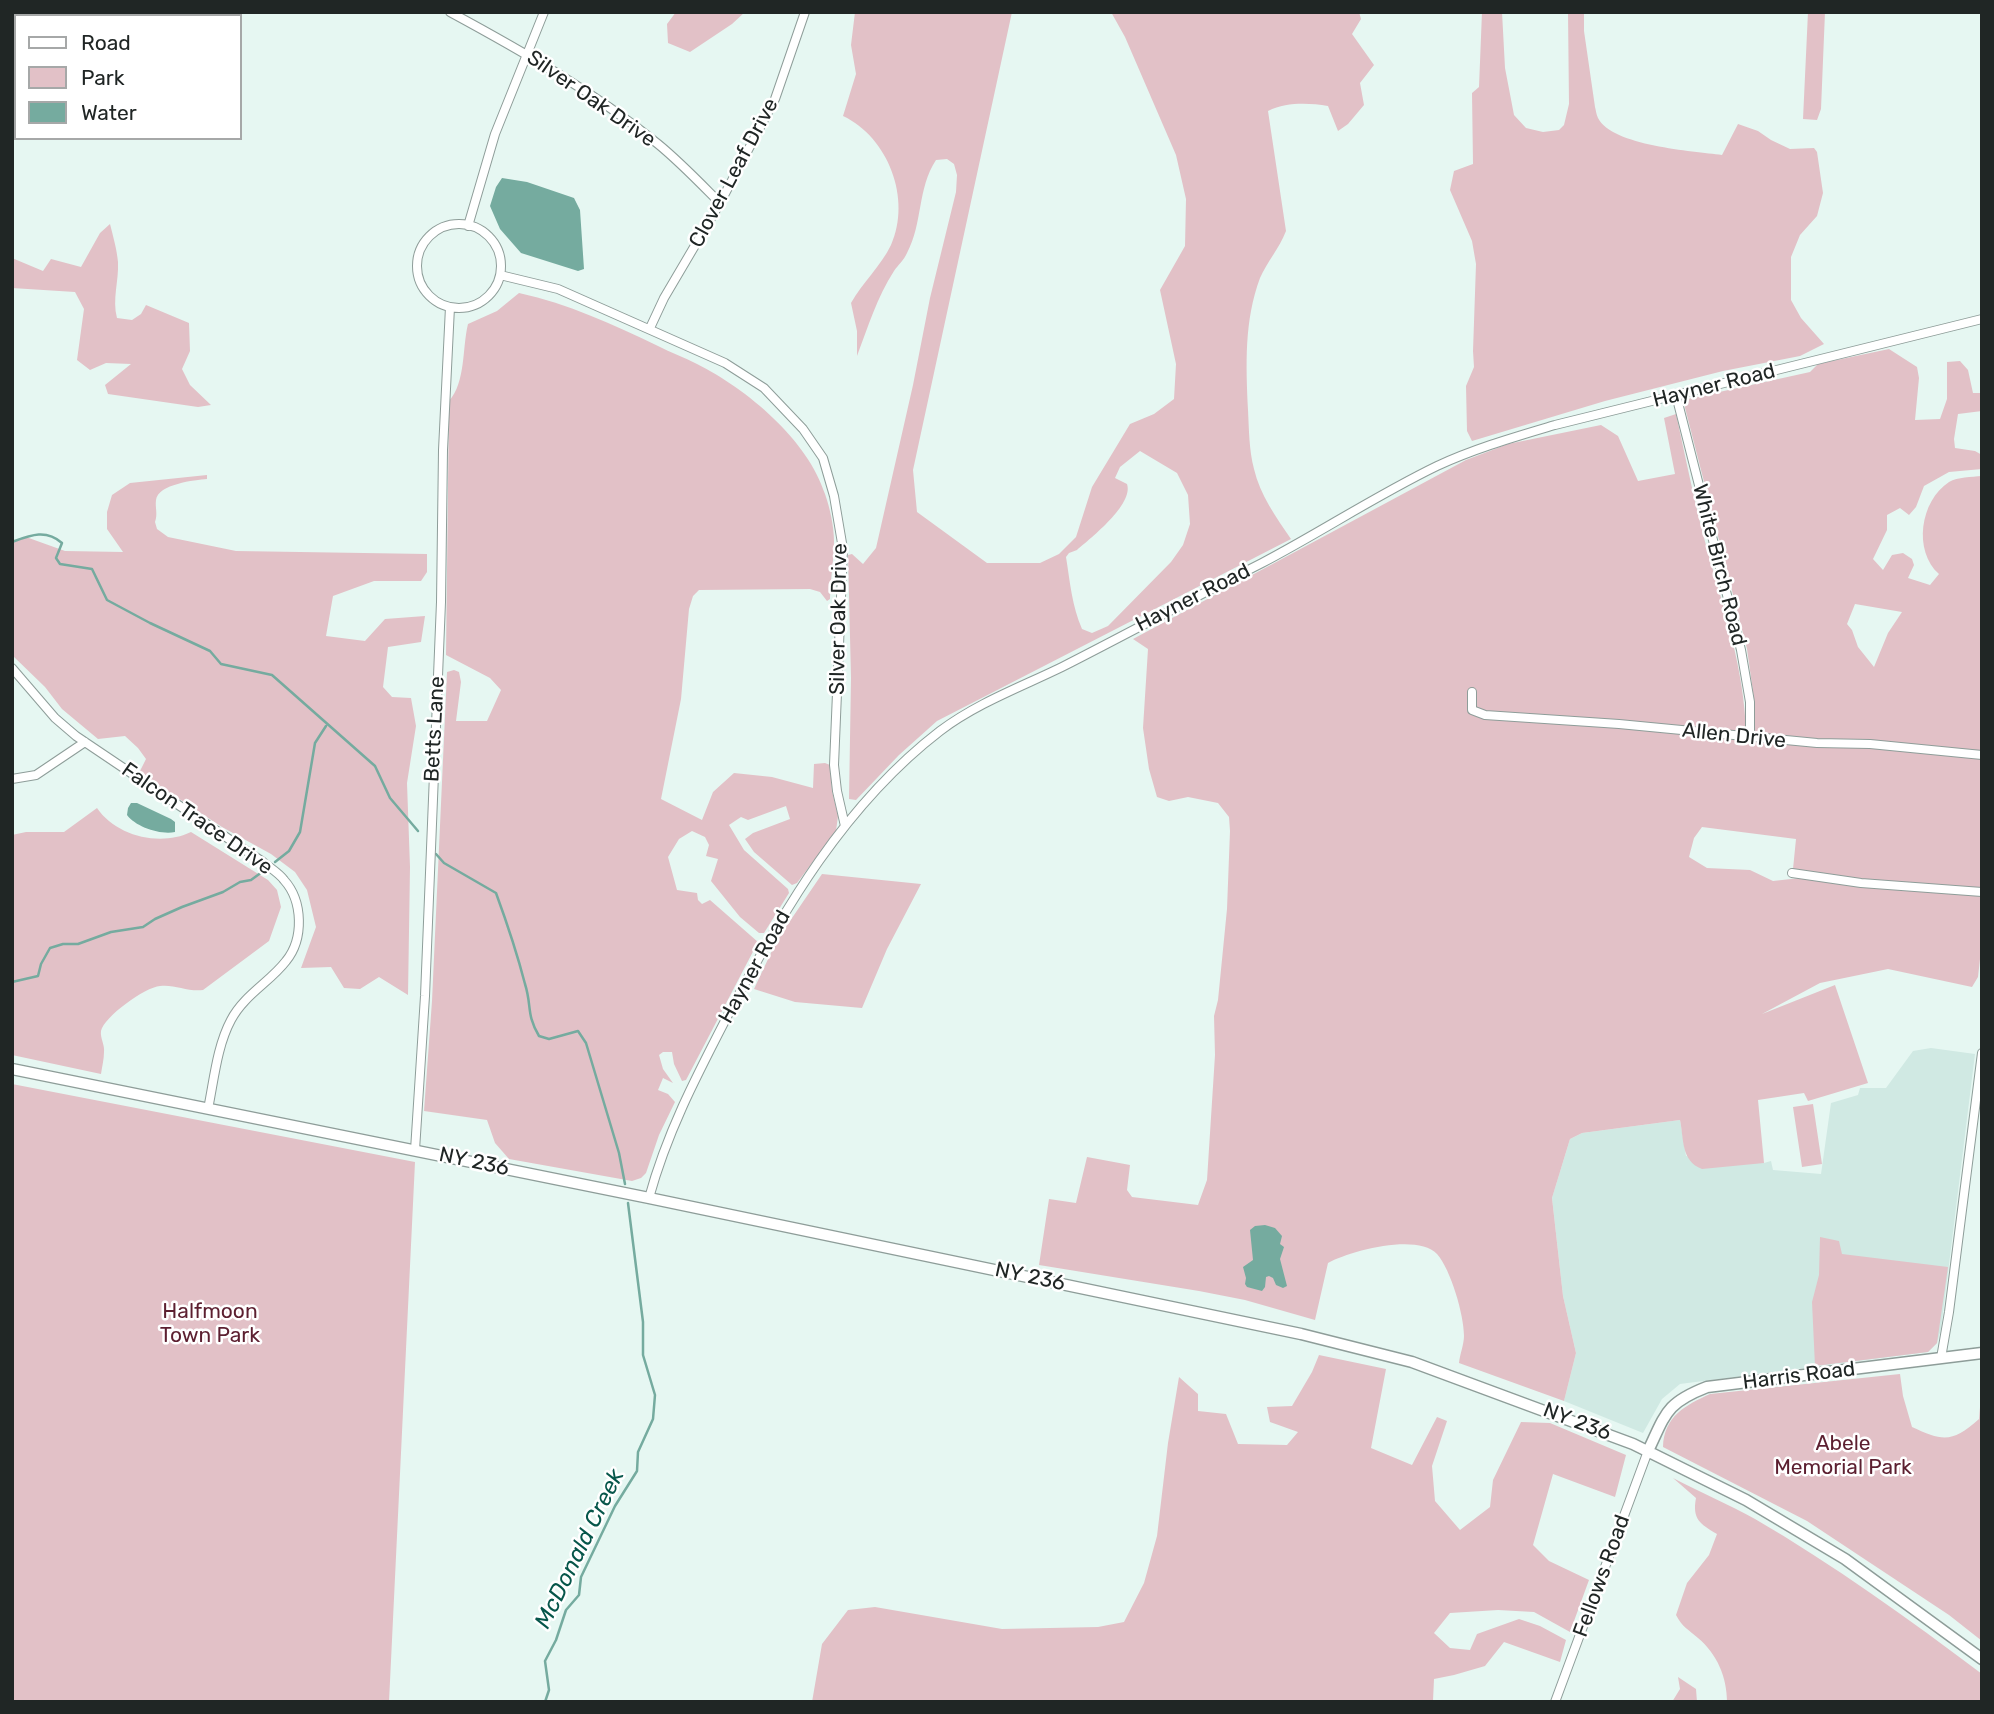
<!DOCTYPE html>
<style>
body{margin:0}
#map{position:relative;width:1994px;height:1714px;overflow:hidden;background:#e6f7f2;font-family:Rubik,sans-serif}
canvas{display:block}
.frame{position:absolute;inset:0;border:14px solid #202625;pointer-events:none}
.legend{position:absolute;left:14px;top:14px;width:228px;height:126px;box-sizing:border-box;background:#fff;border:2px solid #a6a8a8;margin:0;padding:9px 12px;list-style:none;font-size:21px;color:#202625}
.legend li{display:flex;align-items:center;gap:14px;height:35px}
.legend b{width:35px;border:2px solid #a6a8a8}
</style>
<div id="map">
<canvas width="1994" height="1714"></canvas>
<div class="frame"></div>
<ul class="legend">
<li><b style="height:9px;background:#fff"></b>Road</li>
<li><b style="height:19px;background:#e2c1c7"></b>Park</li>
<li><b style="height:19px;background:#75ab9f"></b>Water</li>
</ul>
</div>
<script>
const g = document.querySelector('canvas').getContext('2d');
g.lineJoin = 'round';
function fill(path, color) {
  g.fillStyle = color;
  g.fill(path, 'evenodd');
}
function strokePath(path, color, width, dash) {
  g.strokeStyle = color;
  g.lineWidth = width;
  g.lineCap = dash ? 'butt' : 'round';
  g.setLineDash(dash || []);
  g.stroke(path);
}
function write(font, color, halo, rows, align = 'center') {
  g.font = font + ' Rubik,sans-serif';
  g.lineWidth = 5;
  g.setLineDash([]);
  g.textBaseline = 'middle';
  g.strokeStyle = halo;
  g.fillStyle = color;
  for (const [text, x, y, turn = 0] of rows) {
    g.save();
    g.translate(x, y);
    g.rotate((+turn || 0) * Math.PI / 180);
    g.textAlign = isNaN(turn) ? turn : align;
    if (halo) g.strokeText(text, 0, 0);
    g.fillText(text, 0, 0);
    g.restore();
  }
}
const built = new Path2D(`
 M1931,1048l44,6 -34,275 -4,14 -9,9 -248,32 -18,15 -19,34 -79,-32 12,-48 -13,-57 -11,-98 18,-59 12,-6 98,-13 6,36 78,7 7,-2 2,9 48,4 10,-71 27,-8 2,-7h26l27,-37z`);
const green = new Path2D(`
 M676,12h69l-13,12 -42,28 -22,-9 -1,-19z
 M855,12h157l-99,458 4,42 70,51h53l19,-9 17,-17 16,-50 38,-63 24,-10 20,-15 2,-35 -16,-74 25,-44 1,-47 -10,-44 -51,-118 -14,-25h248l2,7 -9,15 22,31 -14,18 4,22 -16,19 -10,7 -10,-25c-20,-3 -41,-4 -60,5l18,120c-7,18 -19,31 -26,47 -16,43 -14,87 -12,132 1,19 1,40 6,59 6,26 22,48 37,70l-354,182 -38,34 -43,45 -7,-1 2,-121 -3,-123 4,-1 11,10 13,-16 37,-163 17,-87 26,-106 1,-17 -3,-11 -7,-5 -11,1c-19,29 -13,63 -29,93 -3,7 -9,12 -13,18 -17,26 -26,56 -37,85v-25l-6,-28c11,-20 30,-37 40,-58 21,-46 -3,-108 -48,-129l13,-42 -5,-29zM1140,451l37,22 11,22 2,29 -7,21 -12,17 -63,64 -16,7 -10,-4c-10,-23 -12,-47 -16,-72l3,-4 8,-3c14,-12 57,-46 50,-66l-12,-6 5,-11z
 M1482,12h20l3,56 9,47 12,13 17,4 16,-2 5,-5 5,-21 -1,-92h16v19l11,76c1,3 1,7 3,11 14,28 95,33 124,37l16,-31 20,7 13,9 19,9 24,-1 3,4 6,41 -6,23 -17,19 -9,22v43l10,18 23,26 -24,12 -77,15 -118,30 -133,40 -5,-10 -1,-45 8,-19 -1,-16 3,-87 -4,-23 -22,-51 4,-19 19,-7 -1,-71 7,-6z
 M1808,12h17l-4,97 -4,11 -14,-1z
 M110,224c3,12 7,26 8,38 1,19 -6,37 -1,56l15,2 9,-6 5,-9 43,18 1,28 -8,18 8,16 21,20 -13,2 -90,-13 -3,-9 26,-21 -25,-1 -16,7 -13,-10 7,-51 -9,-17 -63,-4v-30l31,13 8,-12 30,8 19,-34z
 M519,293c50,11 93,31 139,53 13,7 26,11 39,18 50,25 111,76 128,130 5,14 9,33 9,47 0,20 -4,39 -4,58l-3,2 -7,-9 -10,-3 -111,1 -6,6 -4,13 -8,90 -20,100 41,21 11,-28 21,-19 38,4 41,11 1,-24 11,-1 5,2 2,26 6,25 -2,15 -39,52 -5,2 -38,-33 -9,-13 8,-6 37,-14 -4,-13 -38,14 -7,-3 -12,8 15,25 44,39 1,4 -25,40h-5l-19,-16 -29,-36 7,-22 -12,-3 3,-11 -4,-8 -13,-6 -13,8 -11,18 9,33 20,3 1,7 4,4 8,-4 48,42 -72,138 -4,1 -8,-17 -2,-12h-9l-4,3 4,14 10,14 -10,-5 -5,12 10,4 7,8 -16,33 -13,38 -5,5 -9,3 -123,-22 -14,-16 -8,-23 -63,-9 8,-110 15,-329 7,-2 5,2 2,10 -5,39h31l14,-31 -11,-12 -44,-23 3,-254c17,-19 13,-53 19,-77l29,-13z
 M1889,349l28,18 2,11 -4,42 25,-1 7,-20v-37l13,-1 8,9 5,23h9v18l-24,3 -4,25 1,9 20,3 7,4v14l-33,3 -25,14 -8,21 -7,8 -9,-7 -13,7v15l-14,29 10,11 9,-15 11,-2 9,6 2,6 -6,13 22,7 9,-11c-26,-23 -19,-73 10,-92 9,-5 22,-5 33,-6v412l-114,-8 -75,-11 3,-30 -94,-12 -8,11 -5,19 18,11 43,2 23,11 27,-3 70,10 110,7 2,46 -4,36 -6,10 -84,-18 -68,14 -58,31 73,-29 33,98 -60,18 -4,-8 -46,7 6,63 -62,6c-21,-8 -18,-29 -22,-49l-98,13 -12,6 -18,59 11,98 13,57 -12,48 -105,-38c1,-9 5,-19 5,-27 0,-21 -13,-66 -27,-82 -20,-21 -87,-3 -109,9l-13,57 -70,-20 -46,-9 -160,-26 10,-66 27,4 11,-46 43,8 -3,25 5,7 66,8 9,-25 8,-125 -1,-39 4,-16 9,-91 3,-78 -1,-14 -11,-14 -30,-6 -19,4 -12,-4 -8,-28 -6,-41 5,-79 -15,-10 333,-179 42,-16 93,-19 17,11 20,45 37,-7 -11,-56 12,-4c10,45 19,91 31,135 17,60 37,120 39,183l8,1 1,-27 -8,-57 -64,-249 127,-28 8,-8zM1855,604l47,8 -14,21 -14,34 -16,-20 -6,-17 -5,-6z
 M207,475v4c-12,1 -49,5 -51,21 -1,8 2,14 -1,22l2,7 11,8 68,14 191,3v18l-6,9h-47l-41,15 -7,40 39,5 20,-22 40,-3 -4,26 -33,5 -5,40 9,10 19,1 5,28 -9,57 3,84 -2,128 -29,-18 -19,12 -16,-1 -13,-21 -30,1 15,-41 -9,-37 -12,-18 -24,-18 -49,-27 -58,-38 -24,-18 6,-12 -8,-11 -13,-12 -27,3 -36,-30 -17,-22 -33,-32v-113l14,-5 39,14 58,1 -16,-23v-17l5,-17 18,-12z
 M97,808c19,28 63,39 94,24l77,48 9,10 4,17 -12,34 -66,49c-15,2 -29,-6 -43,-4 -15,1 -56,31 -59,45 -1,7 4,14 3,21 0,7 -2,15 -3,22l-89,-19v-220l14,-3h38z
 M822,874l99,10 -34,65 -25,59 -67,-6 -41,-13 23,-49z
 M12,1084l403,78 -26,540h-377z
 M1813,1104l9,60 -20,3 -9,-60z
 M1820,1237l19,4 3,13 106,13 -11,76 -9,9 -113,14 -3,-64 7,-27z
 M1319,1355l67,14 -15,79 41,17 25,-48 10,4 -15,45 3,35 25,29 30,-23 3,-27 28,-58 29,1 76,32 -11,42 -62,-23 -20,71 16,16 40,19 -19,52 -36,-20 -36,-2 -48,3 -16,20 16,15 20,2 7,-16 42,-15 21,7 26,14 -6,22 -56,-20 -19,24 -31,9 -20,4 -1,22 25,1h-646l10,-58 26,-34 27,-3 127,22 96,-2 26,-5 20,-39 13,-47 11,-93 11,-66 19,17v17l28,3 12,30 49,1 11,-13 -28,-10 -3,-15 25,-1 20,-34z
 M1900,1374l3,22 9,31c32,15 41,15 67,-8l3,-36v258l-33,-26 -142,-94 -144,-74c1,-31 23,-42 47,-53z
 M1673,1478c27,14 55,26 82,41 79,46 154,100 227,155v28h-255c0,-25 -10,-48 -29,-64 -9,-8 -16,-11 -22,-23l11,-32 22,-28 8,-21c-17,-10 -25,-15 -21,-36z
 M1678,1677l18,12 1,13h-25l8,-13z`);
const water = new Path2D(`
 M502,178l25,4 47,16 6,12 4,59 -6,2 -57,-18 -21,-24 -10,-23 6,-19z
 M131,803h6l34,16 4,3v10c-15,3 -39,-5 -48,-17l1,-7z
 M1265,1225l10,3 7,8 -2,8 4,3 -4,12 7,27 -4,2 -7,-3 -3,-7 -4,-2 -3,1 -1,10 -3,4 -15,-4 -2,-3 1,-6 -3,-11 10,-7 -3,-30 5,-4z`);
const stream = new Path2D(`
 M12,542c19,-7 34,-13 50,1l-6,15 4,6 32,5 15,31 43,23 60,28 11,13 51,11 103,91 15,32 28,33
 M436,854l8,9 52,30c11,30 21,60 29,91 7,22 1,30 14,52l10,3 29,-8 8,12 33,110 6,31
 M275,862l14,-11 11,-19 15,-89 11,-17
 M12,982l26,-6 3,-12 9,-16 13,-4h15l33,-12 32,-5 12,-8 27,-12 41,-15 17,-10 11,-2 11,-8
 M545,1702l4,-12 -4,-29 11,-21 10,-30 13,-15 2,-18 34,-71 22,-35 1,-19 15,-33 2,-24 -12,-40v-33l-15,-119`);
const street = new Path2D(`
 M450,12c72,39 144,80 208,132 22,18 42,39 62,59
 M417 266a42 42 0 1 1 84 0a42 42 0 1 1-84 0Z
 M468,226l27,-92 49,-122
 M500,275l58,14 167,74 39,25 39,41 20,29 11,38 9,53 -9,216 3,26 8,35
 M650,328l14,-30 56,-95 55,-104 30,-87
 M1676,395l65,255 9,52v36
 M12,668l43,50 21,18 187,126c7,6 16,11 21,18 19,21 20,59 2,81 -16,21 -42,34 -55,59 -14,26 -17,60 -23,89
 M1472,692v18l13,5 134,9 198,19 53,1 112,11
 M12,779l24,-4 49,-33
 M1792,873l69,10 121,9
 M415,1150l10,-154 16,-394 2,-152 7,-143
 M649,1198c18,-66 48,-123 79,-183 55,-105 117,-211 212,-284 37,-28 81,-44 122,-64 67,-34 133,-70 200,-104 59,-31 115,-68 175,-97 39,-18 78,-29 118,-41l427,-106
 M1941,1358l8,-46 33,-259
 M1555,1702l93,-251`);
const secondary = new Path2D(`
 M12,1069l637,129 652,136 111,28 221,82 113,56 99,59 137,100
 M1648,1451c18,-38 18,-48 59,-64l275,-34`);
const streetNames = [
 ["Silver Oak Drive",591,99,35],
 ["Clover Leaf Drive",734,173,-62],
 ["Hayner Road",1714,386,-14],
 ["White Birch Road",1719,565,76],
 ["Hayner Road",1193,598,-27],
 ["Silver Oak Drive",839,619,-89],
 ["Betts Lane",435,729,-87],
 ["Allen Drive",1734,736,6],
 ["Falcon Trace Drive",197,819,35],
 ["Hayner Road",755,967,-61],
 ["NY 236",474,1162,12],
 ["NY 236",1030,1277,12],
 ["Harris Road",1799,1376,-7],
 ["NY 236",1577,1422,21],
 ["Fellows Road",1602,1576,-70]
];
const parkNames = [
 ["Halfmoon",210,1312],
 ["Town Park",210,1336],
 ["Abele",1843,1444],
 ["Memorial Park",1843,1468]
];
const waterNames = [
 ["McDonald Creek",580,1549,-64]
];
fill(built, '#d0e9e3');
fill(green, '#e2c1c7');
fill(water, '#75ab9f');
strokePath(stream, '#75ab9f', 2.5);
strokePath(street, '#8e9d99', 10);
strokePath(secondary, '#8e9d99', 13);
strokePath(street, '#fff', 8);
strokePath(secondary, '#fff', 10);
write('21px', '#202625', '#fff', streetNames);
write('21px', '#5c1f30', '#fff', parkNames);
write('italic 23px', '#06564a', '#fff', waterNames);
</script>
